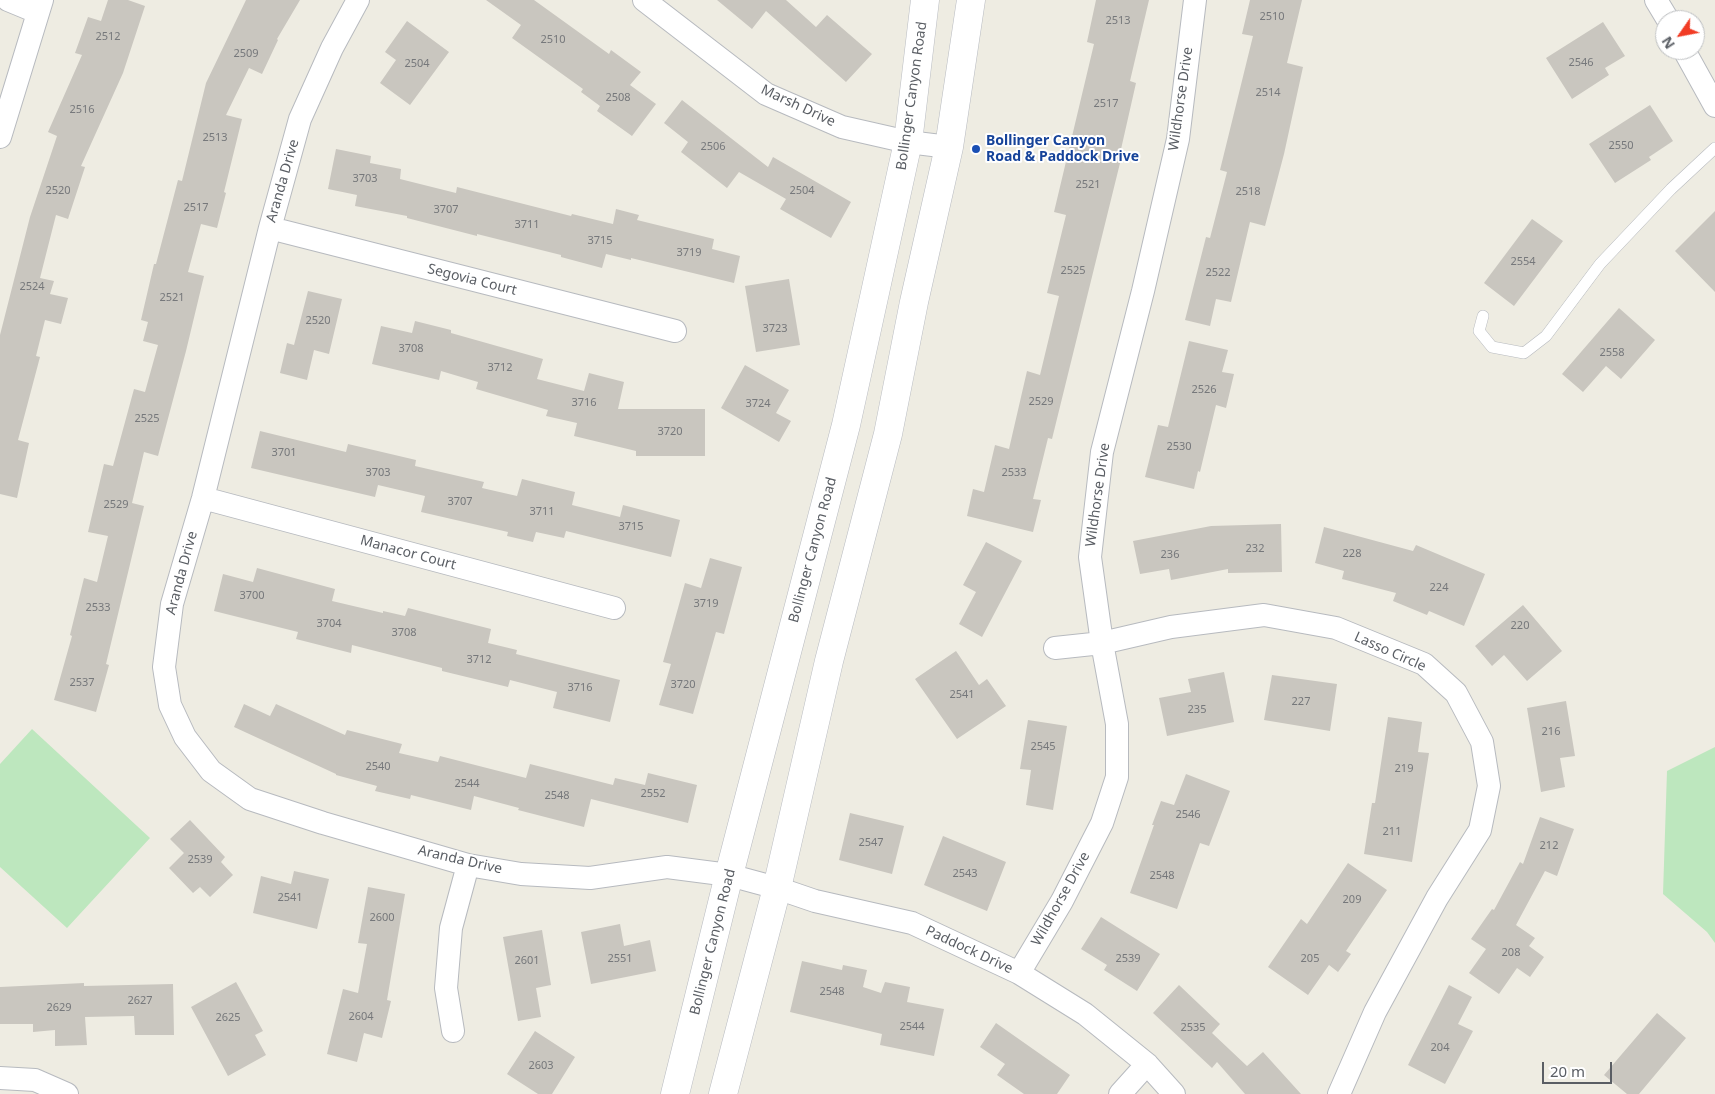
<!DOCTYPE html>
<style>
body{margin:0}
#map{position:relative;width:1715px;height:1094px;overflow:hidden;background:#eeece2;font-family:"Noto Sans",sans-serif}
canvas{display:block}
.north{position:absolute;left:1655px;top:10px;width:50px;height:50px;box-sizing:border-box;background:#fff;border:1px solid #bdbfc1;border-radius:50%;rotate:237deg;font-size:14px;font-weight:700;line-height:20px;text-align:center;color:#5a5e64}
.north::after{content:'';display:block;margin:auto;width:18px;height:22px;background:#f13c25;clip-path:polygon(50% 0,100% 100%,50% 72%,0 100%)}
.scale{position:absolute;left:1542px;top:1062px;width:70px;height:22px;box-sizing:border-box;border:2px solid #5a5e64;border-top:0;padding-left:6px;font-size:15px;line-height:18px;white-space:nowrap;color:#5a5e64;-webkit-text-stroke:4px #fff;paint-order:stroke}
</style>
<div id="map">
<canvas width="1715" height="1094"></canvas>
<div class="north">N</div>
<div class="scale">20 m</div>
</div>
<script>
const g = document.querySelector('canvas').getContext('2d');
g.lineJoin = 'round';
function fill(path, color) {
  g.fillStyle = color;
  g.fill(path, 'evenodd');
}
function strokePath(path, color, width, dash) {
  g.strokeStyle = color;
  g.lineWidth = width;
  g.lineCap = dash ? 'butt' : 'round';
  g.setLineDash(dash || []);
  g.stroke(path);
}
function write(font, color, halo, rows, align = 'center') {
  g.font = font + ' "Noto Sans",sans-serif';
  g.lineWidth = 4;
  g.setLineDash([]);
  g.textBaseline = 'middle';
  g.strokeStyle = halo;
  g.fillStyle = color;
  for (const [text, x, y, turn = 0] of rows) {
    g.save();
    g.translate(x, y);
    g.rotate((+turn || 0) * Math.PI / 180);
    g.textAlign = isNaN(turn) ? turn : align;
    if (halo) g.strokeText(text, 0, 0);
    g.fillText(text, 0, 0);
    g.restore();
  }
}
const green = new Path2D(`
 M32,729l118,109 -83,90 -67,-61v-103z
 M1715,747v196l-8,-11 -44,-38 4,-123z`);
const building = new Path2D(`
 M108,0h20l17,6 -22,67 -42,93 4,1 -17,52 -12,-4 -16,63 14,3 -4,13 18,4 -7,26 -16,-4 -9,36 4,1 -22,83 11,3 -12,55 -17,-4v-159l30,-118 27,-81 -9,-4 34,-77 -7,-2 13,-36 13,4z
 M246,0h54l-23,39 1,1 -16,34 -13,-6 -23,47 16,4 -18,73 2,1 -9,35 -16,-4 -13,48 16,4 -18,75 -28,105 -14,-4 -12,51 12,3 -38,158 3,1 -13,47 -42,-12 18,-64 -2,-1 14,-57 13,4 11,-46 -20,-4 16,-68 9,2 21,-77 11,3 13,-47 -15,-4 5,-19 -7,-2 13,-56h2l22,-84 4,1 24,-98z
 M486,0h48l75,54 2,-4 30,22 -11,13 26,19 -24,32 -35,-25 3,-5 -19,-14 2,-3 -71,-51 9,-13z
 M717,0h69l30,27 11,-12 45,39 -26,28 -80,-71 -14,18z
 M1096,0h53l-19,81 6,2 -17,75 2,1 -69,280 -4,-1 -15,61 8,1 -8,32 -66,-16 6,-27 11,3 11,-47 14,4 18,-78 13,4 19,-79 -12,-3 19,-78 -12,-3 40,-168 -7,-2z
 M1250,0h52l-15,63 16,4 -19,87 -19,72 -15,-4 -19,80 -15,-3 -6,27 -25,-6 21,-83 4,1 17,-66 -7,-2 33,-134 -11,-2z
 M407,21l42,31 -39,53 -30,-22 16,-23 -11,-8z
 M1603,22l22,34 -20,12 4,7 -37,24 -26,-41z
 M682,100l86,67 5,-10 78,45 -20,36 -51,-29 6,-10 -47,-27 -12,16 -46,-36 7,-10 -24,-19z
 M1650,105l23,36 -24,16 2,3 -36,23 -26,-39z
 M336,149l35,7 -1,7 31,6 -1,10 56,14 1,-6 114,29 1,-2 41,10 3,-15 23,6 -2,5 77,19 -2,10 28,7 -6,27 -103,-25v2l-25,-6 -4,14 -41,-11v-2l-84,-21v2l-70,-18v-2l-52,-10 2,-11 -29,-6z
 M1715,211v81l-40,-41z
 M1532,219l31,22 -49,65 -30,-23z
 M789,279l11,66 -44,7 -11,-66z
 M308,291l34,8 -13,55 -15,-4 -7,30 -27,-7 7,-30 7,2z
 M1619,308l36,32 -34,39 -15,-13 -23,26 -21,-18z
 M415,321l36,9v3l92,26 -6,20 47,12 5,-18 35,9 -6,27h87v47h-69v-5l-62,-15 3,-13 -31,-7 2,-6 -72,-21 2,-7 -37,-11 -2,9 -67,-16 9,-38 31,7z
 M1189,341l39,9 -6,22 12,2 -8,34 -10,-3 -16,67 -2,-1 -4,18 -49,-12 13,-52 10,2z
 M745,365l44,25 -13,23 15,8 -12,21 -58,-34z
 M260,431l86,21 2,-8 68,16 -1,6 69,16 -2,6 35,8 5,-17 53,13 -3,13 48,12 3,-12 57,15 -9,37 -105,-26 -2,7 -28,-6 -3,10 -26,-6 1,-4 -87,-20 4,-16 -47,-11 -3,12 -124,-29z
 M1281,524l1,48 -54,1v-4l-57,11 -2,-11 -29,5 -7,-33 78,-15z
 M1324,527l89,24 3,-6 69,29 -21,52 -35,-15 -2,4 -34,-14 3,-8 -54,-14 2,-8 -29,-8z
 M986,542l36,19 -40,76 -23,-13 17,-32 -13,-7z
 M710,558l32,9 -18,67 -8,-2 -23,82 -34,-9 12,-41 -8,-2 22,-79 16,5z
 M257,568l78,21 -3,12 51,12v-2l22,5 3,-8 83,21 -3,14 29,7 -1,4 104,26 -10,42 -57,-14 4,-16 -47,-12 -2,7 -66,-16v-3l-90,-23 -1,8 -55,-14 2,-7 -84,-21 9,-37 30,8z
 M1523,605l39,46 -35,30 -23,-26 -12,11 -17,-20z
 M956,651l23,34 8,-6 19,27 -49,33 -42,-60z
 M1224,672l10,50 -67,14 -8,-38 32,-6 -3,-13z
 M1272,675l65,9 -7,47 -66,-11z
 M1566,701l9,55 -15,2 5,29 -24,5 -14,-84z
 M244,704l26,12 6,-12 69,31 2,-5 55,14 -3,9 39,9 2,-6 86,22 4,-14 83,21 2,-7 30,7 3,-12 49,12 -9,38 -97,-24 -7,28 -66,-17 1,-2 -45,-12 -3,14 -60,-15 -1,4 -35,-8 2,-5 -41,-11v-1l-102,-47z
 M1388,717l34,5 -4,30 11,1 -17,109 -48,-8 8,-51h3z
 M1028,720l39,6 -14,84 -27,-5 5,-35 -11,-1z
 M1186,774l44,17 -21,55 -9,-3 -23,66 -47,-16 24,-68h-2l9,-24 13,4z
 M850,813l54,13 -12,48 -53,-14z
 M1540,817l34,12 -17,47 -12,-5 -29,54 19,13 -6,8 15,11 -14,20 -13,-9 -18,26 -30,-21 17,-24 -15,-10 21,-30 2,1 26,-48 3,2z
 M190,820l35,37 -4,5 12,13 -23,22 -10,-10 -7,6 -24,-25 15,-15 -14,-14z
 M943,836l63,26 -19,49 -63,-26z
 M1348,863l39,27 -41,61 5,3 -13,18 -9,-7 -21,30 -40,-28 33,-48 6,5z
 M294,871l35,8 -12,50 -64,-16 8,-37 30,8z
 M368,887l37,7 -18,106 4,1 -9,37 -18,-5 -7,29 -30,-8 16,-65 15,4 9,-49 -9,-1z
 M1101,917l59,37 -23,37 -33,-21 3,-5 -26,-16z
 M620,924l4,22 26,-6 6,31 -65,13 -10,-52z
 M542,930l9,55 -15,3 5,29 -23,4 -15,-84z
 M802,961l40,9 1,-5 24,5 -4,17 18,6 4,-11 25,5 -3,15 37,7 -10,47 -54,-11 2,-11 -92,-22z
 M236,982l27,49 -8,4 11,20 -38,21 -37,-69z
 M84,983v3l89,-2 1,51h-39l-1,-19 -49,1 2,28 -32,1v-16l-22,2v-8h-33v-37z
 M1179,985l41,39 -8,9 35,33 16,-14 38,42h-56l-28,-32 -5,6 -59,-55z
 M1449,985l23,12 -14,27 15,7 -28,53 -37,-19z
 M1657,1013l29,25 -47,56h-12l-23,-19z
 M996,1023l74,52 -13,19h-33l-27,-19 8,-11 -25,-17z
 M535,1031l40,26 -23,37h-14l-31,-20z`);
const lane = new Path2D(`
 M1483,316l-4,15 13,16 32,6 22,-17 54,-72 71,-75 44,-41`);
const street = new Path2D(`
 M8,0l29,12
 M358,0l-26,48 -32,71 -30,109 -67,270 -31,106 -8,63 6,38 15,32 26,34 39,28 73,24 145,42 53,9 69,4 77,-11 62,8 48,13 38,13 97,22 107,50 66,41 62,50 27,30
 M644,0l122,94 76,33 66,15 41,5
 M1656,0l12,20
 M1684,50l31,56
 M0,137l42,-137
 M270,228l405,103
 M203,498l411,110
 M1055,648l47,-5 69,-16 93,-12 72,13 88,36 32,29 26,49 7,44 -9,44 -43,68 -62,114 -36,82
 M1019,973l43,-72 40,-78 15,-46v-53l-15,-81 -12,-86 12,-105 41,-161 35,-152 17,-139
 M453,1031l-7,-43 5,-60 17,-63
 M0,1078l35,2 32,14
 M1120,1094l27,-30`);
const secondary = new Path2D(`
 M675,1094l54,-219 117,-450 62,-283 17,-142
 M723,1094l54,-206 52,-227 59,-227 26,-132 35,-155 22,-147`);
const markers = [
 [976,149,5,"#1a4fb4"]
];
const numberNames = [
 ["2510",1272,17],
 ["2513",1118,21],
 ["2512",108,37],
 ["2510",553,40],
 ["2509",246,54],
 ["2546",1581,63],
 ["2504",417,64],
 ["2514",1268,93],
 ["2508",618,98],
 ["2517",1106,104],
 ["2516",82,110],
 ["2513",215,138],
 ["2550",1621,146],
 ["2506",713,147],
 ["3703",365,179],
 ["2521",1088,185],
 ["2520",58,191],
 ["2504",802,191],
 ["2518",1248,192],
 ["2517",196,208],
 ["3707",446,210],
 ["3711",527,225],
 ["3715",600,241],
 ["3719",689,253],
 ["2554",1523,262],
 ["2525",1073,271],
 ["2522",1218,273],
 ["2524",32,287],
 ["2521",172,298],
 ["2520",318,321],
 ["3723",775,329],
 ["3708",411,349],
 ["2558",1612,353],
 ["3712",500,368],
 ["2526",1204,390],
 ["2529",1041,402],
 ["3716",584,403],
 ["3724",758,404],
 ["2525",147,419],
 ["3720",670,432],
 ["2530",1179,447],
 ["3701",284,453],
 ["3703",378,473],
 ["2533",1014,473],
 ["3707",460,502],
 ["2529",116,505],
 ["3711",542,512],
 ["3715",631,527],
 ["232",1255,549],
 ["228",1352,554],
 ["236",1170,555],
 ["224",1439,588],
 ["3700",252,596],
 ["3719",706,604],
 ["2533",98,608],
 ["3704",329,624],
 ["220",1520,626],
 ["3708",404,633],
 ["3712",479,660],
 ["2537",82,683],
 ["3720",683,685],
 ["3716",580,688],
 ["2541",962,695],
 ["227",1301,702],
 ["235",1197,710],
 ["216",1551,732],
 ["2545",1043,747],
 ["2540",378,767],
 ["219",1404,769],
 ["2544",467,784],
 ["2552",653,794],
 ["2548",557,796],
 ["2546",1188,815],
 ["211",1392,832],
 ["2547",871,843],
 ["212",1549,846],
 ["2539",200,860],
 ["2543",965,874],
 ["2548",1162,876],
 ["2541",290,898],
 ["209",1352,900],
 ["2600",382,918],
 ["208",1511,953],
 ["2551",620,959],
 ["2539",1128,959],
 ["205",1310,959],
 ["2601",527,961],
 ["2548",832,992],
 ["2627",140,1001],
 ["2629",59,1008],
 ["2604",361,1017],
 ["2625",228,1018],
 ["2544",912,1027],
 ["2535",1193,1028],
 ["204",1440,1048],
 ["2603",541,1066]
];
const streetNames = [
 ["Bollinger Canyon Road",912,96,-82],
 ["Wildhorse Drive",1181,99,-82],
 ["Marsh Drive",798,106,25],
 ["Aranda Drive",283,181,-74],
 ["Segovia Court",472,280,14],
 ["Wildhorse Drive",1098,495,-82],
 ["Bollinger Canyon Road",813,550,-75],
 ["Manacor Court",408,553,15],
 ["Aranda Drive",182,573,-75],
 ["Lasso Circle",1390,652,24],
 ["Aranda Drive",460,860,13],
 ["Wildhorse Drive",1061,899,-61],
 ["Bollinger Canyon Road",713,942,-76],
 ["Paddock Drive",969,950,25]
];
const transitNames = [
 ["Bollinger Canyon",986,141],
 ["Road & Paddock Drive",986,157]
];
fill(green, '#bde7be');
fill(building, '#c9c6bf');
strokePath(lane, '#b7babf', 12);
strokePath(street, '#b7babf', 24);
strokePath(secondary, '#b8bbc1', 29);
strokePath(lane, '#fff', 11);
strokePath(street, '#fff', 22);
strokePath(secondary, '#fff', 28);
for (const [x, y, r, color] of markers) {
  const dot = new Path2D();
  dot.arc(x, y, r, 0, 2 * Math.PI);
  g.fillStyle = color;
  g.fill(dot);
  strokePath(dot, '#fff', 2);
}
write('11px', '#76787b', null, numberNames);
write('14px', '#5a5e64', '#fff', streetNames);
write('bold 14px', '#164399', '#fff', transitNames, 'left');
</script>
